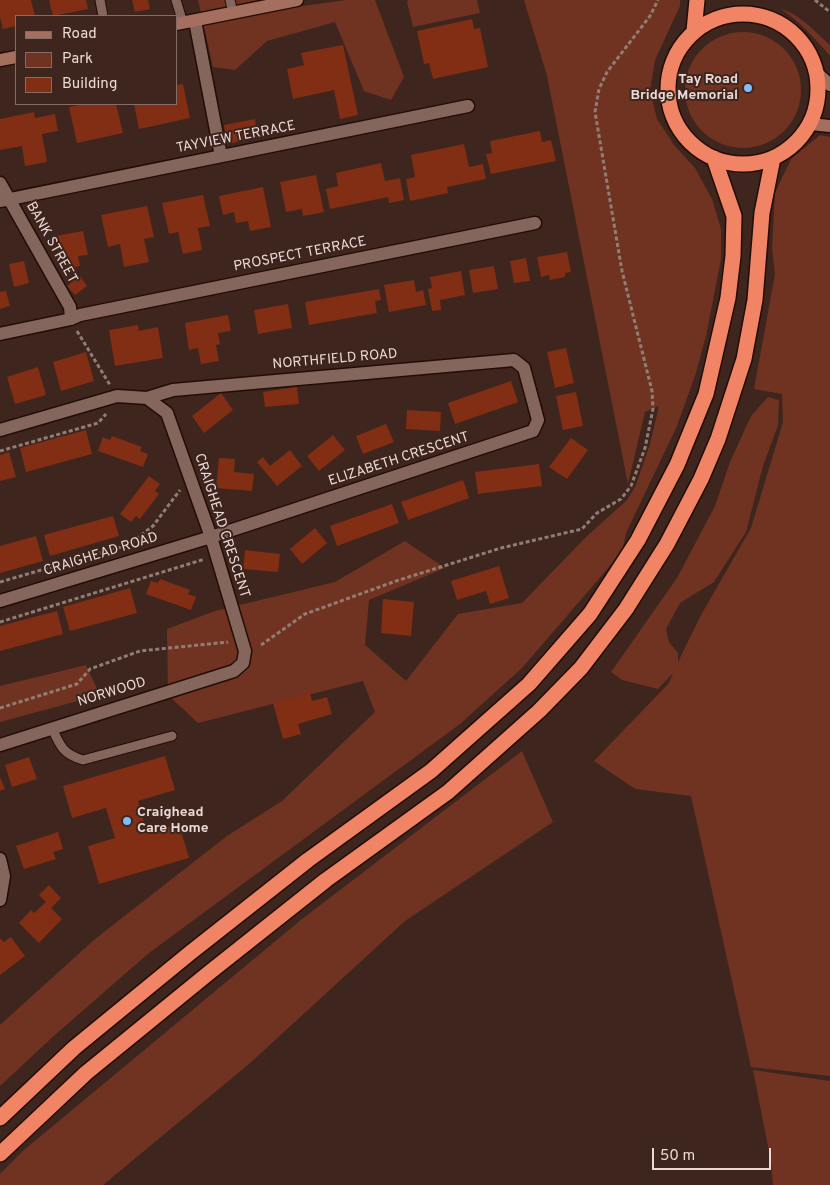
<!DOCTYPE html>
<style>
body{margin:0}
#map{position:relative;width:830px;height:1185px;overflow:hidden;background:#3e251d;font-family:Overpass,sans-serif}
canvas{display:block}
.legend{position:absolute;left:15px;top:15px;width:162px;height:90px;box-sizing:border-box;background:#3e251d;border:1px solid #836d66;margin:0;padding:6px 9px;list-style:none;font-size:15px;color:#ead9d4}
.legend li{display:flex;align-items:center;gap:10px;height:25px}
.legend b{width:25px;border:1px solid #836d66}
.scale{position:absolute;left:652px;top:1148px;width:119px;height:22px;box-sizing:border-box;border:2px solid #ead9d4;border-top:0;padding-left:6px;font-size:15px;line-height:18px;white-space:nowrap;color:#ead9d4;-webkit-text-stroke:4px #3e251d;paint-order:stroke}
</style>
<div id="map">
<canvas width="830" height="1185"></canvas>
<ul class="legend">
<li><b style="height:6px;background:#a46f5f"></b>Road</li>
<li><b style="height:14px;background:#703321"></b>Park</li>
<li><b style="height:14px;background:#812e14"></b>Building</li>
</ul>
<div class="scale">50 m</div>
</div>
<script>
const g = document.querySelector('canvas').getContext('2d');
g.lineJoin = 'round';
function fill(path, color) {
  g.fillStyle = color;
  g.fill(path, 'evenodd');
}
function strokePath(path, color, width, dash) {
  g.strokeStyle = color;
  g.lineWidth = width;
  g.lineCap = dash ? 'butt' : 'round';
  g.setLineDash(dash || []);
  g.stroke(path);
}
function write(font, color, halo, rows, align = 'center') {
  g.font = font + ' Overpass,sans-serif';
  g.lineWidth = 4;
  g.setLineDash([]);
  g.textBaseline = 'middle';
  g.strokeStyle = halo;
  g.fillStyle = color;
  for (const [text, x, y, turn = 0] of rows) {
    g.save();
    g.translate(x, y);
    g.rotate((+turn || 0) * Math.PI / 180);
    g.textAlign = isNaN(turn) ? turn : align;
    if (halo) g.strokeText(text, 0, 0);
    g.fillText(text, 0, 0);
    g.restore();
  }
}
const green = new Path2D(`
 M198,0h74l9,9 65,-9h29l29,77 -13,23 -27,-9 -29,-69 -68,19 -32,29 -22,-3z
 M408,0h69l3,13 -67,14 -6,-25z
 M524,0h156v6l-25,54 -5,30 7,29 17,26 21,23 17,31 9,30v30l-15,77 -11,40 -18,50 -51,107 -4,19 -100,116 -62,56 -311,229 -93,81 -56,52v-61l95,-86 132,-103 55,-35 93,-89 -12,-31 -165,42 -30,-28 -1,-66 48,-18 120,-29 70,-41 40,27 -76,32 -4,45 41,36 52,-67 64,-11 64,-66 41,-37 9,-15 14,-41 9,-38 -14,6 -17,72 -81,-408z
 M781,9c19,5 34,23 49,36v11c-15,-18 -30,-34 -49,-47z
 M685 90a58 58 0 1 1 116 0a58 58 0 1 1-116 0Z
 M820,135l10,2v939l-79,-9 -60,-271 -56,-7 -41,-28 75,-78 4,-10 -15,16 -36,-9 -11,-8 66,-94 38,-72 15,-44 21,-46 17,-19 11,3 -1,25 -15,41 -17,66 -32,50 -34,21 -14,26 3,13 9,11v9l23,-47 50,-87 32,-106 -1,-28 -28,-5 21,-115 -3,-25 3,-56 16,-34z
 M86,665l14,30 -100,27v-36z
 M522,751l31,71 -148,99 -156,143 -146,121h-103v-11l24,-24 278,-231z
 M753,1070l77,11v104h-57l-2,-23z`);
const building = new Path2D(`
 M0,0h31l4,16h-19v10l-13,3 -3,-12z
 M49,0h37l2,9 -35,7z
 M132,0h16l2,9 -15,3z
 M472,19l2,10 6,-1 8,39 -55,12 -4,-16 -5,1 -7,-33z
 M343,45l15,70 -18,4 -6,-29 -41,9 -6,-30 17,-4 -3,-12z
 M183,84l7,34 -51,11 -5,-25h42v-19z
 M83,104h33l7,29 -46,10 -8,-36z
 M34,112l1,6 20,-4 3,17 -16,3 5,28 -22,4 -3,-20 -22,4v-31z
 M255,119l3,19 -31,6 -3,-19z
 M540,131l2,11 9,-2 5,21 -65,13 -5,-20 6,-1 -2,-12z
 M464,144l5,23 14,-3 3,15 -39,8 1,6 -38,8 -4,-22 9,-2 -4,-22z
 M381,163l4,18 15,-3 4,22 -15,3 -1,-6 -58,12 -4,-20 12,-3 -2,-13z
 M316,175l8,37 -21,4 -1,-7 -16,3 -6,-30z
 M263,187l8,40 -21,4 -2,-10 -12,2 -2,-11 -11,3 -4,-19z
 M203,195l7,31 -12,2 4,22 -19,4 -5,-22 -9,2 -7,-31z
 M147,206l7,31 -10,2 5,23 -25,5 -4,-23 -12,3 -7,-32z
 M83,231l5,24 -10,1 2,10 -17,4 -7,-34z
 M567,252l4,20 -6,1v4l-15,3 -1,-5 -8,2 -4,-20z
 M526,258l4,23 -16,2 -4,-22z
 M24,261l5,22 -15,4 -5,-23z
 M494,266l4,23 -25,4 -4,-23z
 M461,271l4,24 -25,5 1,10 -9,1 -4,-22 4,-1 -2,-11z
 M80,276l7,10 -12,9 -8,-9z
 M414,280l2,12 7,-2 3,15 -37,7 -5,-27z
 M379,289l2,11 -6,1 2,12 -68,12 -4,-23z
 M6,291l4,15 -10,3v-17z
 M288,304l4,24 -34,6 -4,-24z
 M228,315l3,16 -13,2 2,11 -4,1 3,16 -18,3 -3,-16 -9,2 -4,-27z
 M138,325l1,6 19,-4 5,31 -48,8 -6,-36z
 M566,348l8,35 -19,5 -8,-36z
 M86,352l8,29 -33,10 -8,-29z
 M38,367l8,28 -31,9 -8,-27z
 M511,381l7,21 -63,22 -7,-21z
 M297,387l2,17 -34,3 -2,-15z
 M576,392l7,34 -20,4 -7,-34z
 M221,393l12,17 -29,23 -12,-17z
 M407,410l34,2 -1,19 -34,-2z
 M386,424l8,18 -31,12 -7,-18z
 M86,430l6,24 -66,18 -6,-24z
 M333,435l12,15 -26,21 -12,-15z
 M112,436l30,11 -2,4 8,3 -5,13 -45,-16 5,-14 7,3z
 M571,438l17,12 -21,29 -18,-12z
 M290,450l12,16 -25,20 -20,-24 6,-5 7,9z
 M9,452l7,25 -16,4v-26z
 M219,458l16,1 -1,13 20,2 -2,17 -36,-3z
 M539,464l3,22 -64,8 -3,-22z
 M149,476l11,8 -5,7 4,3 -19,25 -4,-3 -5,6 -11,-8z
 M463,480l6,18 -61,22 -7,-18z
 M392,504l7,19 -62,23 -7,-20z
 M113,516l6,20 -69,20 -6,-21z
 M315,528l12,15 -25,21 -12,-15z
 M36,536l7,25 -43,12v-27z
 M245,550l35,4 -2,18 -35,-3z
 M499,566l10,32 -19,6 -4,-13 -29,9 -6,-19z
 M160,579l30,11 -2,4 8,3 -5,13 -45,-16 5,-13 7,2z
 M130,588l7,25 -67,18 -7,-24z
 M383,599l31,3 -3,34 -30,-3z
 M57,611l6,23 -63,17v-25z
 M310,693l2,8 15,-4 5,17 -34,10 3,10 -18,5 -10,-36z
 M165,756l10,34 -37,11 9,32 32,-9 10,34 -90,26 -11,-38 27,-8 -9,-30 -34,10 -9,-32z
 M29,757l8,22 -25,8 -7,-22z
 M0,777l5,12 -5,2z
 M58,832l5,17 -10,3 3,7 -32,10 -8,-23z
 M49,885l12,13 -10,10 11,11 -23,24 -20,-20 12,-13 3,3 12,-11 -7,-7z
 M11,937l14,19 -25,19v-37l4,4z`);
const path = new Path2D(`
 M815,0l15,12
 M77,331l33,54
 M0,451l98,-28 8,-9
 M136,540h16
 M0,582l128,-37 25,-19 27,-36
 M0,622l205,-63
 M261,645l44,-31 91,-33 105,-33 81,-19 15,-16 24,-14 10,-13 14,-38 8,-39 -1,-18 -30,-120 -27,-159 4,-23 8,-17 43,-56 8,-16
 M0,708l77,-24 13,-15 50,-18 88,-9`);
const lane = new Path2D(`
 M100,0l3,16
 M176,0l7,23
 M230,0l3,13
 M52,728c8,18 11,26 31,32l89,-24`);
const street = new Path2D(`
 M195,21l26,135
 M0,183l70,124 1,12
 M0,201l468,-95
 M0,334l71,-15 9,-4 455,-92
 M0,430l117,-34 30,2 26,-8 341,-30 10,8 14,52 -5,11 -322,106 -211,64
 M0,745l234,-74 9,-8 2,-12 -34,-114 -44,-124 -20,-15
 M0,859l4,17 -4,24`);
const secondary = new Path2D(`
 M176,24l121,-24
 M0,60l16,-3
 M817,73l13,12
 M810,124l20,2`);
const highway = new Path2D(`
 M668 89a75 75 0 1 1 150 0a75 75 0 1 1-150 0Z
 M694,31l3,-31
 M0,1118l74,-70 116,-95 118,-93 123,-89 98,-87 61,-70 48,-74 39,-75 29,-71 22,-96 5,-42 1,-40 -20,-58
 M0,1154l86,-81 124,-101 116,-92 122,-88 91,-81 42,-43 45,-59 41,-65 34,-65 17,-40 26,-80 11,-59 7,-87 11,-55`);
const markers = [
 [748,88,5,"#7dbef9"],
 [127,821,5,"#7dbef9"]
];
const poiNames = [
 ["Tay Road",738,80],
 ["Bridge Memorial",738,96],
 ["Craighead",137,813,"left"],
 ["Care Home",137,829,"left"]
];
const streetNames = [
 ["TAYVIEW TERRACE",236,138,-11],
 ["BANK STREET",51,243,61],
 ["PROSPECT TERRACE",300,255,-11],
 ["NORTHFIELD ROAD",335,360,-5],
 ["ELIZABETH CRESCENT",399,460,-18],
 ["CRAIGHEAD CRESCENT",221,526,72],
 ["CRAIGHEAD ROAD",101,555,-17],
 ["NORWOOD",112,693,-17]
];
fill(green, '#703321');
fill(building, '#812e14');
strokePath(lane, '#240d07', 11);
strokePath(street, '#240d07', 15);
strokePath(secondary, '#240d07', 15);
strokePath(highway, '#240d07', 18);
strokePath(path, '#927d76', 3, [4, 2.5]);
strokePath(lane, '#84665d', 9);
strokePath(street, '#84665d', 12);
strokePath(secondary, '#a46f5f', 12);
strokePath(highway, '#f08464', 15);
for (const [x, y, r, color] of markers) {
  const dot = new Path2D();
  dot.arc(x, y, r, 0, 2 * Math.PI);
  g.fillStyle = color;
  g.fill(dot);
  strokePath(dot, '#3e251d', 2);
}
write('bold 14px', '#ead9d4', '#3e251d', poiNames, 'right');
write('14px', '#ead9d4', '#3e251d', streetNames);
</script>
